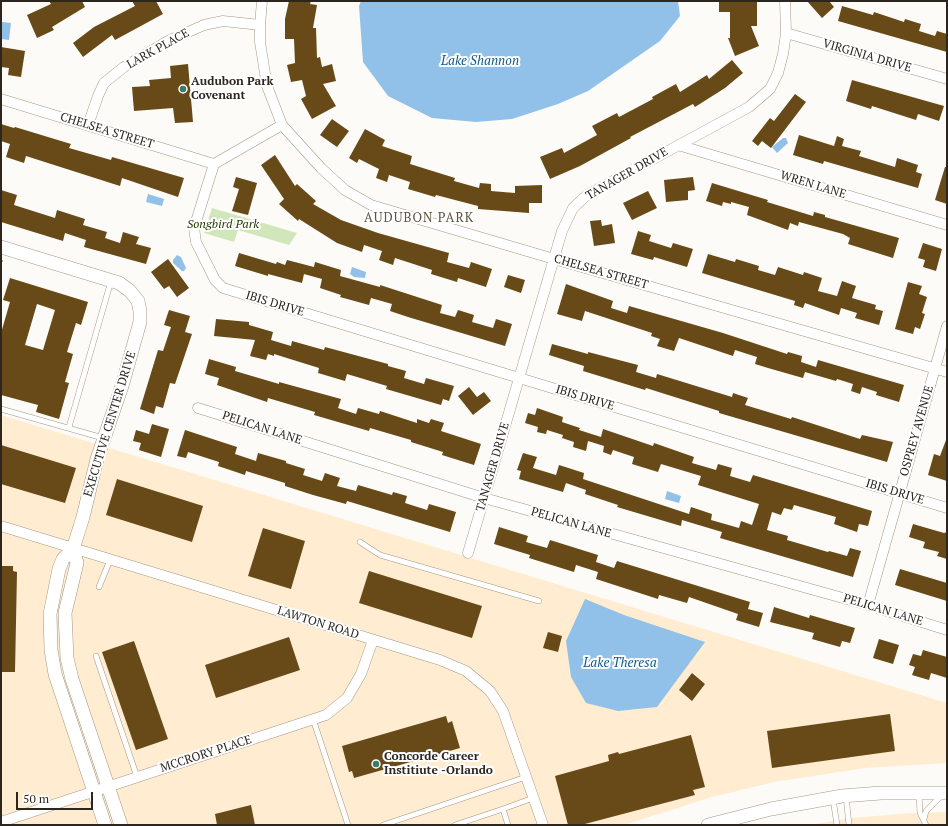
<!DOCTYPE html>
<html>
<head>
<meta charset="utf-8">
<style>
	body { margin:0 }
	#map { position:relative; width:948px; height:826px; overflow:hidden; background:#fdfbf7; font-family:"PT Serif",serif }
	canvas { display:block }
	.frame { position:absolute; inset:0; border:2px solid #2c261f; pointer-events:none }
	.scale { position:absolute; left:16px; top:792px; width:77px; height:18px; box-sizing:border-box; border:2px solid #2c261f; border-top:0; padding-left:5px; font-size:12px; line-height:14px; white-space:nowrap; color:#2c261f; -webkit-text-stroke:3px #fff; paint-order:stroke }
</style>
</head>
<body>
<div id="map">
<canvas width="948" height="826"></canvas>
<div class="frame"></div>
<div class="scale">50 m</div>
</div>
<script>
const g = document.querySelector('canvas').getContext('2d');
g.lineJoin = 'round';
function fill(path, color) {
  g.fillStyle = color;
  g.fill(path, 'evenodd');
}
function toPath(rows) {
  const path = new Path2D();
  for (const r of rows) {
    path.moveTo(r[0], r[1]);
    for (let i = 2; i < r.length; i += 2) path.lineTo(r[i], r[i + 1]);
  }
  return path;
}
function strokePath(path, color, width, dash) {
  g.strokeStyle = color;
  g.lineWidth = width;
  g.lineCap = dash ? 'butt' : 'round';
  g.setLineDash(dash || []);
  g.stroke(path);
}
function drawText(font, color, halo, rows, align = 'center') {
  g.font = font + ' "PT Serif",serif';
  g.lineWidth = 4;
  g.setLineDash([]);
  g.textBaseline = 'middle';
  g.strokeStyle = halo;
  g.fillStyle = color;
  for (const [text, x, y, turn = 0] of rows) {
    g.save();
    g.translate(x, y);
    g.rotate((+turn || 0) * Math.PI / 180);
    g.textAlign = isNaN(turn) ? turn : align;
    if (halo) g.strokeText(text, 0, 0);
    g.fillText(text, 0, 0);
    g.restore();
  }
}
const built = toPath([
	[1,415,947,703,947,763,865,768,774,782,712,797,624,825,1,825],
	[947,812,947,825,810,825,851,818,911,813]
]);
const green = toPath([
	[212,208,297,233,289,245,238,230,234,242,204,233]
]);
const water = toPath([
	[361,1,678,1,680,16,660,41,588,91,558,104,512,119,476,122,432,118,388,96,363,62,359,6],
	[2,22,11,23,9,40,1,39],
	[783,138,786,138,788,143,777,153,772,147],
	[148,194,164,199,162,206,146,202],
	[177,255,181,257,186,268,184,271,182,271,173,263,173,260],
	[352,267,366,272,365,278,354,277,350,274],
	[667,491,681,496,679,503,665,499],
	[585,599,624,615,705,642,657,707,618,711,586,703,571,677,566,641]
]);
const building = toPath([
	[49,1,82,1,85,7,52,27,54,30,37,38,27,15,51,4],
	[132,1,156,1,163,14,115,40,112,35,83,57,73,43,94,27,135,6],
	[289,1,311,1,310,4,317,5,313,28,316,28,317,58,320,57,322,67,332,64,336,81,323,84,336,106,312,119,301,99,306,96,302,80,291,82,287,65,295,63,294,39,285,39,285,19],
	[719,1,757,1,757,26,751,26,759,46,735,56,728,38,730,38,730,12,719,12],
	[807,1,829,1,834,7,822,18],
	[842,6,873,15,874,12,904,22,905,19,921,24,919,31,935,36,937,31,947,34,947,52,838,21],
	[1,47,25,51,21,77,8,75,9,68,1,67],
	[732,60,743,73,725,88,695,107,693,104,630,137,631,138,580,166,550,179,540,157,562,148,564,153,597,135,592,126,617,113,619,117,653,99,652,97,676,84,680,92,707,75,709,79],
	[188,64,193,122,175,123,173,108,134,111,132,87,150,86,149,80,171,78,170,66],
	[852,80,944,106,939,121,918,114,916,120,872,106,871,109,846,101],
	[795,94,806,102,771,148,762,141,758,146,752,141,770,118,774,121],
	[332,119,349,131,337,147,320,135],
	[1,124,14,128,15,127,71,144,69,148,111,160,112,157,184,178,178,197,122,178,120,186,26,156,24,163,6,157,10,144,1,141],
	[365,129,385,140,382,146,412,156,410,164,455,178,454,181,479,188,480,183,491,184,491,191,515,193,515,186,542,185,542,203,529,203,529,213,478,209,478,206,436,195,435,197,408,189,410,182,389,175,387,182,376,178,379,169,359,159,357,163,349,158],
	[799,135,834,146,837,136,844,139,842,146,861,151,859,156,895,167,897,158,918,165,916,172,922,174,918,188,824,161,823,164,793,155],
	[275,155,295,186,297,184,316,201,313,204,341,220,378,233,449,253,447,262,469,268,471,262,492,269,486,287,458,278,457,282,431,274,432,270,395,258,393,265,379,260,382,251,364,245,362,252,337,243,299,219,298,221,279,204,284,199,261,165],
	[945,167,947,167,947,204,935,200],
	[236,177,257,183,248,215,232,211,239,189,233,187],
	[693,177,695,190,688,191,688,200,666,202,664,180],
	[712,183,768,200,767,202,813,216,814,212,825,215,825,217,899,238,893,258,848,244,850,238,843,234,799,222,798,226,790,223,788,230,747,215,749,207,731,202,731,204,723,202,722,206,706,201],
	[1,190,17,195,14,205,55,218,57,210,85,219,83,225,107,232,105,238,120,243,123,232,139,237,136,244,151,248,146,264,84,247,86,240,65,233,63,241,1,222],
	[648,191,657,208,632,220,623,203],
	[601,220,602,226,612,224,615,243,594,246,590,221],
	[638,231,651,235,649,241,671,248,673,243,693,249,687,267,654,257,653,260,631,254],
	[923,243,942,249,936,271,923,267,925,260,918,258],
	[239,253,276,264,277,262,285,265,287,260,314,267,315,262,341,270,340,276,380,287,380,285,442,305,440,313,455,317,458,310,474,315,472,322,493,328,496,319,512,324,505,346,408,317,390,311,392,304,371,298,369,305,340,297,341,295,320,288,322,279,304,274,302,283,268,274,268,276,235,266],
	[708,254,735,262,736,259,759,266,758,270,775,275,778,267,803,275,804,272,822,278,818,291,837,296,842,281,856,286,852,298,876,305,875,309,883,311,879,325,855,318,857,313,841,308,839,315,805,303,803,308,794,305,795,301,702,273],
	[168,259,189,288,177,297,169,286,164,289,151,272],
	[508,275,525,280,521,293,504,287],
	[10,278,88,302,81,325,76,323,67,352,73,354,65,382,69,383,59,419,36,412,38,405,1,395,1,333,10,302,3,300],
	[37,304,55,310,43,350,25,345],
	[908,282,922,286,919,294,927,297,922,313,925,314,920,329,915,327,913,334,895,329],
	[566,284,613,301,611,308,627,313,629,306,723,333,787,354,788,352,802,356,801,362,816,367,818,360,904,385,899,402,876,395,877,392,862,387,860,394,851,391,853,384,837,379,836,381,805,372,803,378,768,368,755,364,757,357,735,350,733,356,679,338,674,351,657,346,660,339,651,336,652,333,585,311,582,321,557,314],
	[169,310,190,316,185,332,192,334,175,384,170,383,163,408,156,406,154,414,140,409,158,350,163,351,171,327,164,325],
	[216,319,249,322,249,325,273,332,271,340,291,346,292,341,324,350,325,347,388,364,388,366,406,371,404,378,424,384,426,378,454,386,449,401,443,399,441,405,386,389,387,386,347,374,345,381,318,373,319,368,274,354,274,356,268,354,266,360,250,356,255,340,214,336],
	[552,344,588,354,588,352,638,365,636,372,656,378,657,374,732,397,733,393,748,398,745,405,791,419,792,417,860,439,862,435,893,442,887,462,719,413,719,411,646,388,645,390,583,371,584,366,549,355],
	[209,359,236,367,235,371,279,384,279,382,341,399,338,408,356,414,358,408,379,414,380,411,417,423,417,419,429,423,431,419,444,423,441,431,481,444,474,465,442,455,443,452,411,442,411,440,370,428,369,431,314,415,315,412,268,398,267,402,217,385,219,378,205,374],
	[469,387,477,397,484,392,491,401,473,415,458,396],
	[537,408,563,417,562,422,580,428,579,430,601,437,603,429,653,446,654,443,694,457,692,463,716,470,718,464,732,468,730,476,750,482,753,475,872,511,868,526,859,524,857,532,834,524,836,517,794,505,792,510,784,508,781,515,772,512,767,530,788,536,787,540,828,552,829,551,847,556,850,548,861,551,853,577,720,538,722,532,682,520,681,526,617,507,618,505,585,494,586,490,566,483,563,492,519,479,521,471,517,470,523,453,537,457,533,468,556,475,559,465,584,473,583,479,689,514,691,507,712,514,711,520,739,528,741,521,752,525,759,504,698,485,701,476,661,464,658,472,632,464,634,457,613,450,611,455,603,452,604,446,588,441,586,451,573,447,574,442,562,438,563,435,547,430,546,434,537,432,538,427,525,423,528,413,535,415],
	[152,424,169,429,161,457,139,450,141,443,133,441,136,430,149,434],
	[185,430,237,447,235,454,256,461,258,453,286,461,286,463,305,469,303,475,322,481,325,473,340,478,337,486,356,491,358,485,392,495,393,492,407,496,405,503,427,510,429,504,456,512,450,532,347,501,346,504,313,495,285,486,285,483,246,471,245,475,218,466,219,462,188,452,186,458,177,456],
	[946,440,947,440,947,481,928,475,934,454,940,456],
	[1,445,76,468,65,503,1,484],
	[117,479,203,506,192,542,106,515],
	[913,524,944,533,947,532,947,559,937,556,939,552,923,548,925,542,909,537],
	[499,527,528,536,526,542,547,548,550,540,598,555,596,562,614,568,617,561,750,602,748,609,763,613,759,627,736,620,738,614,689,597,687,603,659,595,658,599,596,579,598,572,576,565,574,572,529,558,530,555,494,544],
	[263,528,305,541,291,589,248,576],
	[1,566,13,566,13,571,17,572,15,672,1,672],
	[900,569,947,583,947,601,895,585],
	[369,571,482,606,472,638,359,603],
	[774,607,809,618,810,615,855,628,850,643,842,641,840,647,812,639,814,633,770,622],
	[548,632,562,636,558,652,543,648],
	[289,637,300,670,216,698,205,665],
	[879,639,899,645,893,664,873,658],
	[134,641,168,739,136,750,102,652],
	[923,650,947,657,947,678,931,673,929,680,912,675,915,667,909,665,913,654,921,656],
	[692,673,705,684,692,701,679,690],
	[890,714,895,751,772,768,767,731],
	[446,716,448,723,452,721,460,748,354,778,352,771,349,772,342,746],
	[691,735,705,787,693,790,695,795,581,825,568,825,555,776,609,761,608,755,618,752,619,754],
	[251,805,255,825,217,825,215,814]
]);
const path = toPath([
	[1,261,3,261]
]);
const service = toPath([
	[1,409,103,438],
	[69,427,111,281],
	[360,542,380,555,539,601],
	[99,587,110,560],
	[96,656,137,777],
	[313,719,348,825],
	[919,794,920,813,926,825],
	[846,796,849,825],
	[833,799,837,825],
	[503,809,533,798],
	[924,819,926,811,941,796],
	[383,825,526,777],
	[455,825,503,809,508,825]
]);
const minor = toPath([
	[262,1,260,25,260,42,267,86,282,125,321,168,345,190,371,205,554,259,947,372],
	[786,33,947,79],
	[1,99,214,164],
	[88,125,98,96,104,83,124,67,168,41,204,25,223,21,260,25],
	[282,125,214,164,194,228,196,242,215,280,223,288,947,508],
	[678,145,947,225],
	[198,408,484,498,868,605,947,630],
	[1,526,440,660,466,671,490,691,503,711,543,825],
	[468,553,562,231,573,208,587,195,749,107,770,89,778,73,783,54,786,33,785,1],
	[868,605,947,326],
	[1,822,326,715,347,698,361,674,373,640]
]);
const tertiary = toPath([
	[1,247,119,283,130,291,138,301,140,311,140,322,122,386,97,459,83,517,73,549,63,559,59,569,50,614,51,650,55,674,105,825],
	[73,549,77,563,65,613,67,658,72,679,121,825],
	[708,825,771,809,842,796,881,793,947,793]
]);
const markers = [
	[183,89,4,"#3b7b6a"],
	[376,764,4,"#3b7b6a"]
];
const streetNames = [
	["LARK PLACE",158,49,-29],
	["VIRGINIA DRIVE",867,56,16],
	["CHELSEA STREET",107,131,17],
	["TANAGER DRIVE",627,174,-30],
	["WREN LANE",813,185,17],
	["CHELSEA STREET",601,272,16],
	["IBIS DRIVE",275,304,17],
	["IBIS DRIVE",585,398,17],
	["EXECUTIVE CENTER DRIVE",110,424,-73],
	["PELICAN LANE",262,428,18],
	["OSPREY AVENUE",917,431,-74],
	["TANAGER DRIVE",493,467,-74],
	["IBIS DRIVE",895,492,17],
	["PELICAN LANE",571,523,16],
	["PELICAN LANE",883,610,17],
	["LAWTON ROAD",318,623,17],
	["MCCRORY PLACE",206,754,-18]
];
const poiNames = [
	["Audubon Park",191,82],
	["Covenant",191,96],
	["Concorde Career",384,757],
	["Institiute -Orlando",384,771]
];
const parkNames = [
	["Songbird Park",223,225]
];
const waterNames = [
	["Lake Shannon",480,61],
	["Lake Theresa",620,663]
];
const neighbourhoodNames = [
	["AUDUBON PARK",419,218]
];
fill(built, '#ffecd1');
fill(green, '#d1e6ba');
fill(water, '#91c1e9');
fill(building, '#674a17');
strokePath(service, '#a49784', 6);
strokePath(minor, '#a49784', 11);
strokePath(tertiary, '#a49784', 14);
strokePath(path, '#aba7a2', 2, [4, 2]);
strokePath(service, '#fff', 5);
strokePath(minor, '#fff', 10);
strokePath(tertiary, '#fff', 13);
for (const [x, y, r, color] of markers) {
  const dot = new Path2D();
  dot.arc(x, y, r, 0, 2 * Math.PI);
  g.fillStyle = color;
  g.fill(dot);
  strokePath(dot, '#fff', 1.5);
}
drawText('12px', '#2c261f', '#fff', streetNames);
drawText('bold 12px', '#2c261f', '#fff', poiNames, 'left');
drawText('italic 12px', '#243900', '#fff', parkNames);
drawText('italic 13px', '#0d5a8c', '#fff', waterNames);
g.letterSpacing = '1px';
drawText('13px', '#605443', '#fff', neighbourhoodNames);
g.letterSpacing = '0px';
</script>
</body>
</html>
